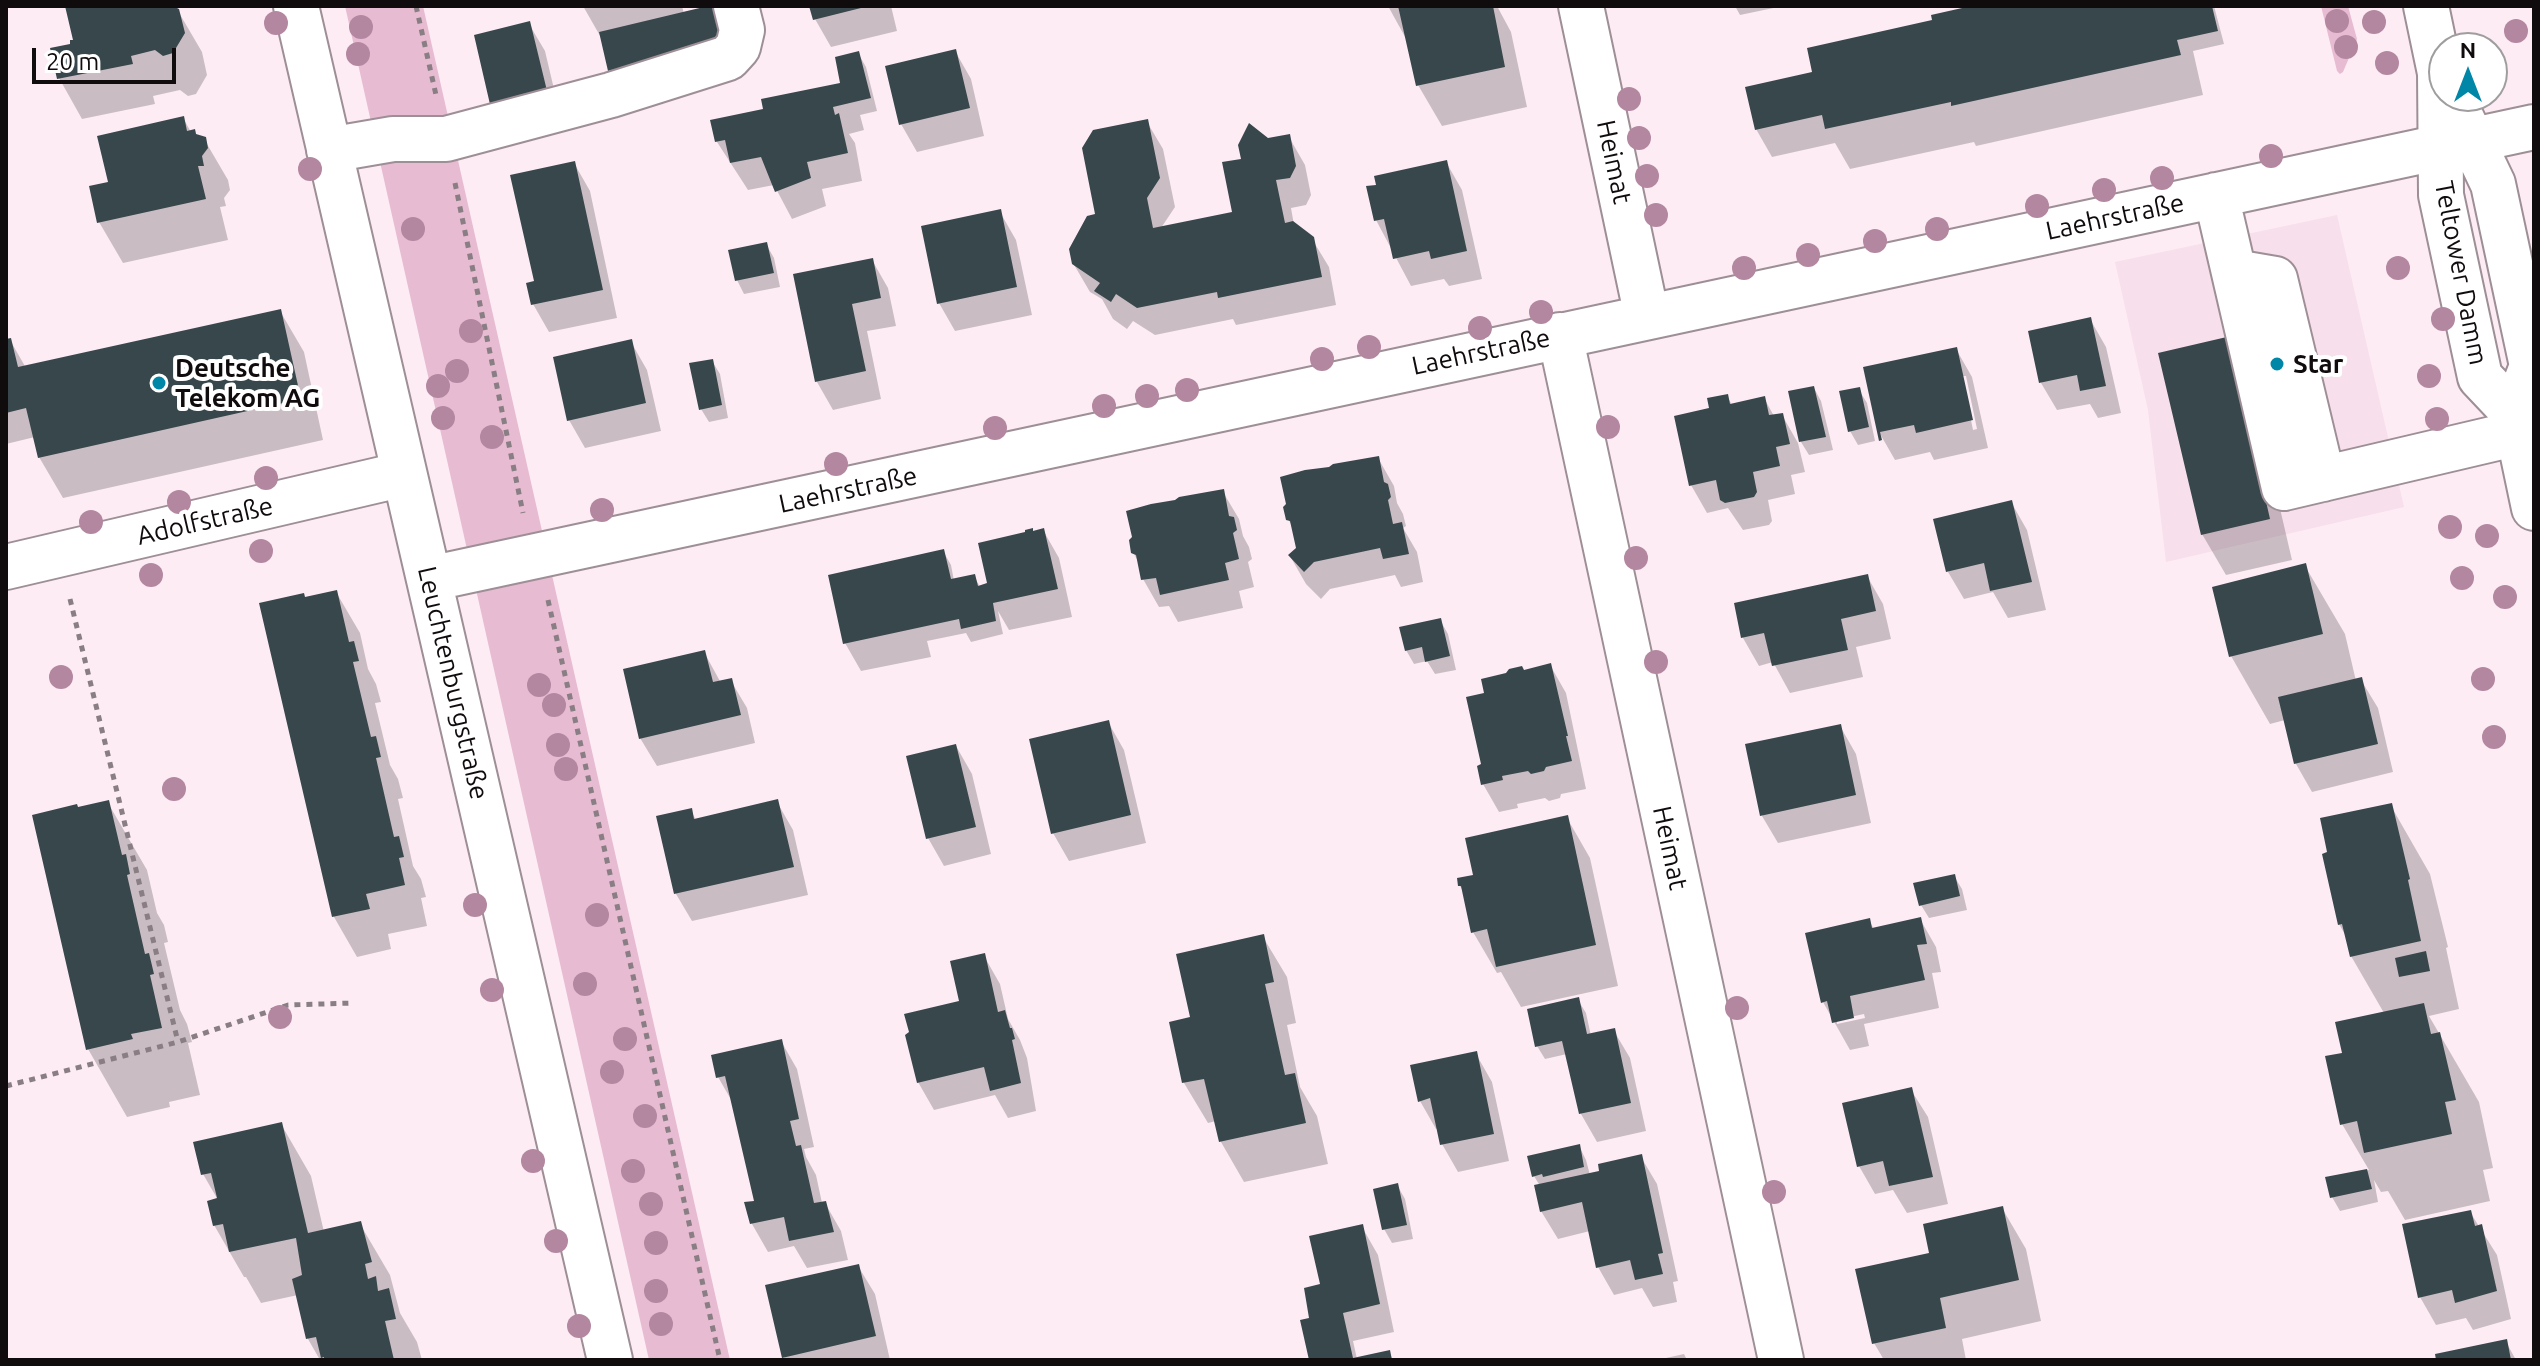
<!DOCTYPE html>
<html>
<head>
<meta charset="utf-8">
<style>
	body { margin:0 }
	#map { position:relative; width:2540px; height:1366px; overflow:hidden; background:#fdecf4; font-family:Ubuntu,sans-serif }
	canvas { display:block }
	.frame { position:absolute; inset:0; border:8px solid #100b0d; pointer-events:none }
	.north { position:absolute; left:2428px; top:32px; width:80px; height:80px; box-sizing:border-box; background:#fff; border:2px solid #9f9d9e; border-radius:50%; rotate:0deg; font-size:22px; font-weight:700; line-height:32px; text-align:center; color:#100b0d }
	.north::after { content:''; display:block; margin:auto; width:28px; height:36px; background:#0087a8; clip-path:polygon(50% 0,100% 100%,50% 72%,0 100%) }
	.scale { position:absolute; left:32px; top:48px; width:144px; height:36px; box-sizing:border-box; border:4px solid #100b0d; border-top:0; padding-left:10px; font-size:24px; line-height:28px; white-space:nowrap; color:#100b0d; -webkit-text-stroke:6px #fff; paint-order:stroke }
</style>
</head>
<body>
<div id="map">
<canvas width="2540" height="1366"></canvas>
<div class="frame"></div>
<div class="north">N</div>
<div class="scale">20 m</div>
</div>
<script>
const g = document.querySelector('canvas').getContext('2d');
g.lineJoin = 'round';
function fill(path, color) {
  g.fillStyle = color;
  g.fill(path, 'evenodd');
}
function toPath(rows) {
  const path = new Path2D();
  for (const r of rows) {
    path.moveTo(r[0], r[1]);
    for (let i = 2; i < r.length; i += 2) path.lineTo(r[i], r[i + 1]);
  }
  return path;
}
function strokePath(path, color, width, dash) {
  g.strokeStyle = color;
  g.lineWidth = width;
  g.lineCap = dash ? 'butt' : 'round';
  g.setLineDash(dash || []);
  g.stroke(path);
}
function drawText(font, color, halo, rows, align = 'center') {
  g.font = font + ' Ubuntu,sans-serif';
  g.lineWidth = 8;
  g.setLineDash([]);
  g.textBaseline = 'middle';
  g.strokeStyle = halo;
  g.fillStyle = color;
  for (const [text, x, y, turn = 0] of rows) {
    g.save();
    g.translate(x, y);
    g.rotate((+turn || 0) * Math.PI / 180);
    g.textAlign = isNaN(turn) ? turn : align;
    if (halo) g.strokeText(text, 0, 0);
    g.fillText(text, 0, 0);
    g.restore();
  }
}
const built = toPath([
	[2337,215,2404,507,2166,562,2148,410,2115,262]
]);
const green = toPath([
	[345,6,423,6,730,1360,649,1360],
	[2321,6,2348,6,2357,39,2343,72,2340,74,2337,71]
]);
const shadow = toPath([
	[67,6,171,6,178,11,202,52,207,75,196,94,188,96,180,90,153,96,155,104,82,119,59,78,76,41],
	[583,6,682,6,684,14,618,84,610,70,603,41],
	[811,6,891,6,897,31,831,47,815,19],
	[1388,6,1497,6,1511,32,1527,107,1442,126,1418,85,1409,44],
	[1735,6,1783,6,1740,15],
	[1981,6,2214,6,2224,44,2193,51,2203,95,1976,146,1974,142,1850,169,1835,143,1772,157,1756,129,1811,75,1935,21],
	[529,24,545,51,563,127,476,36],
	[955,51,971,79,984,136,917,152,901,124],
	[858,53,866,67,877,111,860,115,864,130,849,134,855,143,862,181,822,189,826,206,792,219,774,185,748,190,717,142,712,122,766,111,842,84],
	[183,118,191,132,195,131,197,136,204,139,228,180,230,190,224,198,226,206,220,207,228,240,123,263,99,222,110,184],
	[1147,122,1163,149,1175,207,1161,228,1234,213,1244,161,1268,141,1289,137,1305,165,1311,195,1306,205,1291,208,1294,225,1312,239,1329,267,1336,305,1236,325,1233,319,1155,335,1133,321,1127,329,1113,319,1102,299,1090,292,1073,263],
	[1446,162,1462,190,1482,279,1449,286,1444,279,1411,286,1376,220],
	[574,163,590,191,617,318,549,332,533,304,537,283],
	[1000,212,1016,240,1032,315,955,331,939,303],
	[766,244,774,258,780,287,744,294,737,280],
	[872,260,888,288,896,326,867,331,881,399,833,410,817,382,795,276],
	[280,311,304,352,323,440,63,498,39,457,35,437,6,444,6,341,10,340,26,368],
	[2090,319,2106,347,2121,413,2098,418,2090,404,2057,410,2041,383],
	[631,342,647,370,661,431,585,448,569,420],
	[1956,349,1972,377,1988,448,1934,460,1930,452,1895,460,1879,432],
	[1962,376,1966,376,1977,429,1973,430],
	[712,361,720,374,728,418,709,422,701,409],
	[2250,380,2292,560,2226,575,2202,534],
	[1814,388,1821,401,1833,450,1809,455,1801,442],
	[1859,390,1867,403,1875,441,1858,445,1850,431],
	[1727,396,1732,405,1764,398,1774,416,1782,415,1798,443,1805,472,1791,475,1795,494,1768,500,1772,521,1769,525,1743,530,1728,508,1707,513,1691,485,1711,410],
	[1378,458,1394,486,1397,503,1403,514,1406,526,1403,528,1417,552,1423,582,1401,587,1395,575,1330,589,1321,599,1306,584,1290,556,1298,548,1294,529,1288,519],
	[1223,492,1239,519,1243,536,1249,547,1252,559,1248,562,1254,587,1239,591,1243,608,1178,622,1169,606,1159,607,1143,579,1140,565,1133,552],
	[2011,502,2027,530,2046,610,2008,618,1993,592,1964,599,1948,572],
	[1043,530,1059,558,1072,617,1009,630,998,611,1003,634,971,642,966,633,927,641,931,657,861,671,845,643,943,551,951,565,954,581,974,576,980,587,991,593],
	[2305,566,2345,634,2356,681,2361,680,2378,708,2393,772,2312,792,2296,764,2285,720,2270,724,2231,656],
	[1867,576,1883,604,1891,639,1856,647,1863,677,1790,693,1773,662,1759,666,1743,638,1736,605],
	[336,592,360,633,368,669,376,684,381,702,375,703,390,765,398,779,403,798,398,799,413,866,421,879,426,897,421,898,427,926,388,934,391,949,357,957,334,917,262,605],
	[1440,620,1448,634,1456,670,1435,674,1427,661,1414,664,1406,650],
	[704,652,721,683,731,681,747,708,755,743,657,766,640,738],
	[1550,665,1566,693,1586,789,1561,794,1560,798,1549,801,1545,798,1517,804,1518,808,1499,812,1483,784,1486,695,1524,672],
	[1108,722,1124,750,1146,843,1069,861,1053,833],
	[1840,726,1856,754,1871,823,1778,843,1762,816],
	[956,746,972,774,991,854,944,866,928,838],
	[777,802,793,830,808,895,692,921,676,894,659,818,691,811,696,820],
	[108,803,147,870,157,913,164,925,168,942,164,943,180,1010,187,1024,192,1042,188,1043,200,1095,169,1102,170,1107,127,1117,88,1049,78,809],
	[2391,806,2430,874,2448,947,2446,948,2459,1009,2429,1016,2479,1102,2493,1168,2483,1170,2490,1201,2405,1220,2388,1191,2381,1192,2374,1180,2378,1202,2340,1211,2332,1197,2328,1179,2369,1170,2342,1124,2344,1055,2384,1013,2351,956,2347,938,2339,924],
	[1567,818,1590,858,1618,986,1521,1007,1501,972,1497,973,1473,932,1465,894,1460,886],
	[1954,876,1962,889,1967,910,1929,918,1921,905],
	[1920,919,1936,947,1941,972,1932,973,1939,1008,1864,1024,1869,1046,1850,1050,1823,1002,1869,921,1874,929],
	[1864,1014,1865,1018,1837,1024,1837,1020],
	[1263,937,1287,977,1296,1023,1287,1025,1300,1087,1317,1116,1328,1164,1244,1182,1221,1142,1216,1121,1208,1123,1184,1083,1193,1019],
	[984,956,1000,984,1008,1019,1020,1040,1027,1058,1036,1111,1008,1118,995,1095,934,1110,918,1082],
	[1578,1000,1586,1013,1591,1036,1614,1031,1630,1058,1646,1131,1597,1142,1581,1114,1567,1054,1545,1059,1537,1046],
	[781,1041,797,1069,814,1147,804,1149,806,1157,816,1175,822,1203,825,1203,841,1231,848,1260,807,1268,794,1246,768,1252,752,1224,747,1204,756,1202,733,1103,718,1077],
	[1476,1054,1492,1082,1509,1161,1458,1172,1442,1144,1439,1128,1436,1129,1420,1101],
	[1911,1090,1928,1117,1948,1204,1907,1213,1893,1190,1875,1194,1859,1166],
	[281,1124,311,1176,324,1232,360,1224,390,1275,400,1313,417,1342,422,1360,320,1360,308,1339,298,1295,261,1303,246,1277,244,1277,214,1225,218,1200,203,1174],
	[1579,1146,1586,1160,1590,1175,1641,1157,1657,1184,1678,1281,1673,1282,1677,1302,1653,1307,1642,1288,1614,1295,1598,1267,1590,1231,1558,1239,1541,1211,1540,1186,1534,1176],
	[1397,1185,1405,1199,1413,1239,1392,1243,1384,1229],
	[2002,1208,2026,1249,2041,1321,1962,1339,1966,1360,1884,1360,1874,1343],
	[2470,1212,2497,1255,2511,1319,2473,1330,2466,1318,2436,1325,2420,1297],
	[1362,1227,1378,1255,1394,1332,1353,1341,1357,1359,1389,1353,1393,1360,1311,1360,1312,1320,1322,1286],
	[858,1266,875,1294,890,1360,785,1360,767,1287],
	[2506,1342,2516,1360,2438,1360],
	[1684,1354,1687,1360,1657,1360]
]);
const building = toPath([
	[65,6,173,6,179,9,185,33,173,53,163,56,155,50,131,56,133,64,57,79,50,48,70,44,70,40,73,40],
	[708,6,721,6,730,41,608,71,599,32],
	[809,6,865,6,865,7,813,20],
	[1398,6,1493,6,1505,67,1416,86],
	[1971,6,2212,6,2218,31,2177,40,2181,55,1951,106,1951,102,1825,129,1822,115,1755,130,1745,87,1812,72,1807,48,1932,20,1931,15],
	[530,21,549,99,492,113,474,35],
	[956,49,970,108,899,125,885,66],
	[859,51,871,98,833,107,835,115,839,113,848,153,807,162,811,178,775,192,761,157,730,163,725,140,715,142,710,120,763,109,761,99,840,83,835,57],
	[184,116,187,131,195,129,196,134,206,137,208,148,202,156,204,166,198,166,206,199,97,223,89,186,108,182,97,136],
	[1148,119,1160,178,1147,198,1153,228,1232,212,1222,162,1241,159,1238,145,1249,123,1268,138,1290,134,1296,166,1290,178,1276,180,1285,223,1293,221,1314,237,1322,277,1218,298,1217,292,1137,308,1116,294,1111,302,1094,291,1100,283,1072,264,1069,249,1087,216,1095,214,1082,148,1093,130],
	[1447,160,1467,251,1431,259,1429,251,1393,259,1384,219,1374,221,1366,186,1376,185,1374,176],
	[575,161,603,290,531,305,526,283,534,281,510,175],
	[1001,209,1017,287,937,304,921,226],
	[767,242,774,273,735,281,728,250],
	[873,258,881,298,852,304,866,371,815,382,793,274],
	[281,309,301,399,38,458,26,408,6,413,6,339,11,338,18,367],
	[2091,317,2106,386,2080,391,2077,375,2039,383,2028,331],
	[2244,333,2235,365,2270,519,2201,535,2158,353],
	[632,339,646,403,567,421,553,357],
	[1957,347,1973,420,1916,433,1914,425,1880,432,1882,440,1879,441,1863,367],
	[713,359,722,405,699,410,689,363],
	[1814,386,1826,437,1799,442,1788,391],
	[1860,387,1869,427,1848,432,1839,391],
	[1728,394,1730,404,1765,396,1769,415,1783,413,1790,444,1776,447,1780,466,1753,472,1757,492,1754,497,1725,503,1720,500,1716,480,1689,486,1674,416,1709,408,1707,398],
	[1379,456,1384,482,1388,484,1391,497,1388,500,1393,524,1402,522,1409,554,1383,559,1380,548,1314,562,1304,572,1288,555,1296,548,1290,521,1286,520,1283,507,1286,504,1280,477,1305,470,1329,467,1333,464],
	[1224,489,1229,516,1234,517,1237,530,1233,533,1239,559,1225,563,1229,580,1160,595,1156,578,1141,580,1136,555,1131,553,1129,540,1132,537,1126,511,1151,504,1175,500,1179,497],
	[2012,500,2032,582,1990,591,1984,563,1946,572,1933,519],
	[1033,528,1033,531,1044,528,1058,589,993,603,996,621,961,629,959,619,843,644,828,575,944,549,951,579,975,574,978,586,987,583,978,543,1025,532,1025,530],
	[2306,563,2323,634,2229,657,2212,587],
	[1868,574,1876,611,1841,619,1848,650,1772,666,1764,633,1741,638,1734,603],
	[337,590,349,642,354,641,359,661,353,662,371,737,376,736,381,757,376,758,394,837,399,836,404,857,399,858,405,885,366,894,370,909,332,917,259,603,304,593,305,597],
	[1441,618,1450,656,1425,662,1422,647,1405,651,1399,627],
	[705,650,713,682,732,678,741,715,639,739,623,669],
	[1551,663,1568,736,1566,736,1572,761,1546,767,1544,771,1531,774,1528,771,1502,776,1503,780,1481,785,1477,766,1481,764,1466,697,1484,693,1481,679,1506,673,1509,669,1522,666,1524,670],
	[2362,677,2378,744,2294,764,2278,697],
	[1109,720,1131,815,1051,834,1029,739],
	[1841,724,1856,795,1760,816,1745,744],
	[956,744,976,827,926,839,906,756],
	[778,799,794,867,674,894,656,816,692,808,694,819],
	[109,800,122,855,126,854,130,874,127,875,145,954,149,953,154,974,150,975,162,1028,131,1034,133,1039,86,1050,32,815,77,804,78,807],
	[2392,803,2410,879,2408,880,2421,941,2350,957,2342,924,2338,925,2322,854,2327,852,2320,818],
	[1568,815,1596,945,1496,967,1487,929,1471,933,1461,886,1458,886,1457,878,1473,875,1465,838],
	[1955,874,1960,896,1919,906,1913,883],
	[1921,917,1927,944,1917,945,1925,980,1850,996,1854,1018,1832,1023,1827,1001,1821,1003,1805,933,1870,918,1872,928],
	[1264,934,1274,982,1265,984,1285,1075,1295,1073,1306,1123,1219,1142,1204,1079,1182,1083,1169,1022,1190,1017,1176,954],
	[2426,951,2430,971,2399,977,2395,958],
	[985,953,998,1012,1005,1010,1010,1028,1012,1028,1015,1039,1012,1040,1021,1083,990,1091,984,1067,917,1083,905,1035,909,1032,904,1014,959,1001,950,961],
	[1579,997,1587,1034,1615,1028,1631,1103,1579,1114,1562,1041,1535,1047,1527,1009],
	[2424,1003,2431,1034,2440,1032,2456,1100,2445,1102,2452,1134,2364,1153,2357,1121,2340,1125,2325,1056,2342,1053,2335,1022],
	[782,1039,799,1119,790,1121,796,1146,801,1145,814,1203,826,1201,834,1232,789,1241,784,1217,750,1224,744,1202,754,1201,725,1076,716,1078,711,1055],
	[1477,1051,1494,1134,1440,1145,1430,1098,1418,1102,1410,1065],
	[1912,1087,1933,1177,1889,1186,1883,1161,1857,1167,1842,1103],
	[282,1122,308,1233,361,1221,372,1262,365,1264,368,1279,376,1276,378,1291,389,1288,396,1319,385,1321,394,1360,324,1360,324,1357,321,1358,316,1337,306,1339,292,1279,302,1275,296,1238,229,1252,223,1224,213,1226,207,1201,217,1198,211,1173,201,1175,193,1142],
	[1580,1144,1584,1167,1543,1177,1542,1174,1532,1177,1527,1156],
	[1642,1154,1663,1253,1658,1254,1663,1274,1635,1280,1630,1260,1596,1268,1582,1202,1540,1212,1534,1185,1599,1171,1598,1164],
	[2367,1169,2372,1189,2330,1198,2325,1177],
	[1398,1183,1407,1225,1382,1230,1373,1189],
	[2003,1206,2019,1280,1940,1298,1946,1328,1872,1344,1855,1269,1929,1253,1923,1224],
	[2471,1210,2475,1226,2482,1224,2497,1291,2455,1303,2452,1290,2418,1298,2402,1224],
	[1363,1224,1380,1304,1343,1313,1353,1358,1390,1350,1392,1360,1309,1360,1300,1320,1309,1318,1304,1288,1320,1284,1309,1236],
	[859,1264,876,1336,782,1358,765,1285],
	[2507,1339,2511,1360,2436,1360,2435,1354]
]);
const path = toPath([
	[416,6,436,95],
	[455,183,523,513],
	[70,599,178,1042],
	[548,600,720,1360],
	[6,1086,178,1042,288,1005,354,1003]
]);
const minor = toPath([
	[296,6,610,1360],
	[1581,6,1647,317],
	[329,150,393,139,446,139,611,95,728,58,738,47,742,30,736,6],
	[2216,195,2284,488,2518,433],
	[2234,272,2275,279,2323,479],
	[1560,335,1781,1360],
	[6,567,404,474],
	[429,579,2534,127]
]);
const major = toPath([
	[2426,6,2440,73,2441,195,2480,377,2514,413,2534,508],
	[2451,96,2493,184,2532,366,2514,413]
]);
const trees = [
	[2337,21],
	[2374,22],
	[276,23],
	[361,27],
	[2516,31],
	[2346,47],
	[358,54],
	[2387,63],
	[1629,99],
	[1639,138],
	[2271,156],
	[310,169],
	[1647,176],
	[2162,178],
	[2104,190],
	[2037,206],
	[1656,215],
	[413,229],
	[1937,229],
	[1875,241],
	[1808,255],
	[1744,268],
	[2398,268],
	[1541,312],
	[2443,319],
	[1480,328],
	[471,331],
	[1369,347],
	[1322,359],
	[457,371],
	[2429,376],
	[438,386],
	[1187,390],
	[1147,396],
	[1104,406],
	[443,418],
	[2437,419],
	[1608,427],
	[995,428],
	[492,437],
	[836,464],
	[266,478],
	[179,502],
	[602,510],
	[91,522],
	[2450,527],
	[2487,536],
	[261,551],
	[1636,558],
	[151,575],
	[2462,578],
	[2505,597],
	[1656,662],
	[61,677],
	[2483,679],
	[539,685],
	[554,705],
	[2494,737],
	[558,745],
	[566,769],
	[174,789],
	[475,905],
	[597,915],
	[585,984],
	[492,990],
	[1737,1008],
	[280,1017],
	[625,1039],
	[612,1072],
	[645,1116],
	[533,1161],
	[633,1171],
	[1774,1192],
	[651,1204],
	[556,1241],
	[656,1243],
	[656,1291],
	[661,1324],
	[579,1326]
];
const markers = [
	[2277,364,8,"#0087a8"],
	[159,383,8,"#0087a8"]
];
const streetNames = [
	["Heimat",1614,162,78],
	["Laehrstraße",2115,217,-12],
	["Teltower Damm",2461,273,79],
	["Laehrstraße",1481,352,-12],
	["Laehrstraße",848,490,-12],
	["Adolfstraße",205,521,-13],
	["Leuchtenburgstraße",453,683,77],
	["Heimat",1670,848,78]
];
const poiNames = [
	["Star",2293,364],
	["Deutsche",175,368],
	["Telekom AG",175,398]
];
fill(built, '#f7dfeb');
fill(green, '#e7bcd2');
fill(shadow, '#0003');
fill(building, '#38474c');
strokePath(minor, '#9e8f96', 48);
strokePath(major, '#9e8f96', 48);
strokePath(path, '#897e83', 5, [6, 6]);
strokePath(minor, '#fff', 44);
strokePath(major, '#fff', 44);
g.fillStyle = '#b387a0';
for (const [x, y] of trees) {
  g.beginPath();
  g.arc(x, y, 12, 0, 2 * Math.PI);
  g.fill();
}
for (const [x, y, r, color] of markers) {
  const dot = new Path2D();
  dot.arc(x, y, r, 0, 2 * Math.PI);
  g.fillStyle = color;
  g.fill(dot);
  strokePath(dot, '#fff', 3);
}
drawText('26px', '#100b0d', '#fff', streetNames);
drawText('bold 26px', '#100b0d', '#fff', poiNames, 'left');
</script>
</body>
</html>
